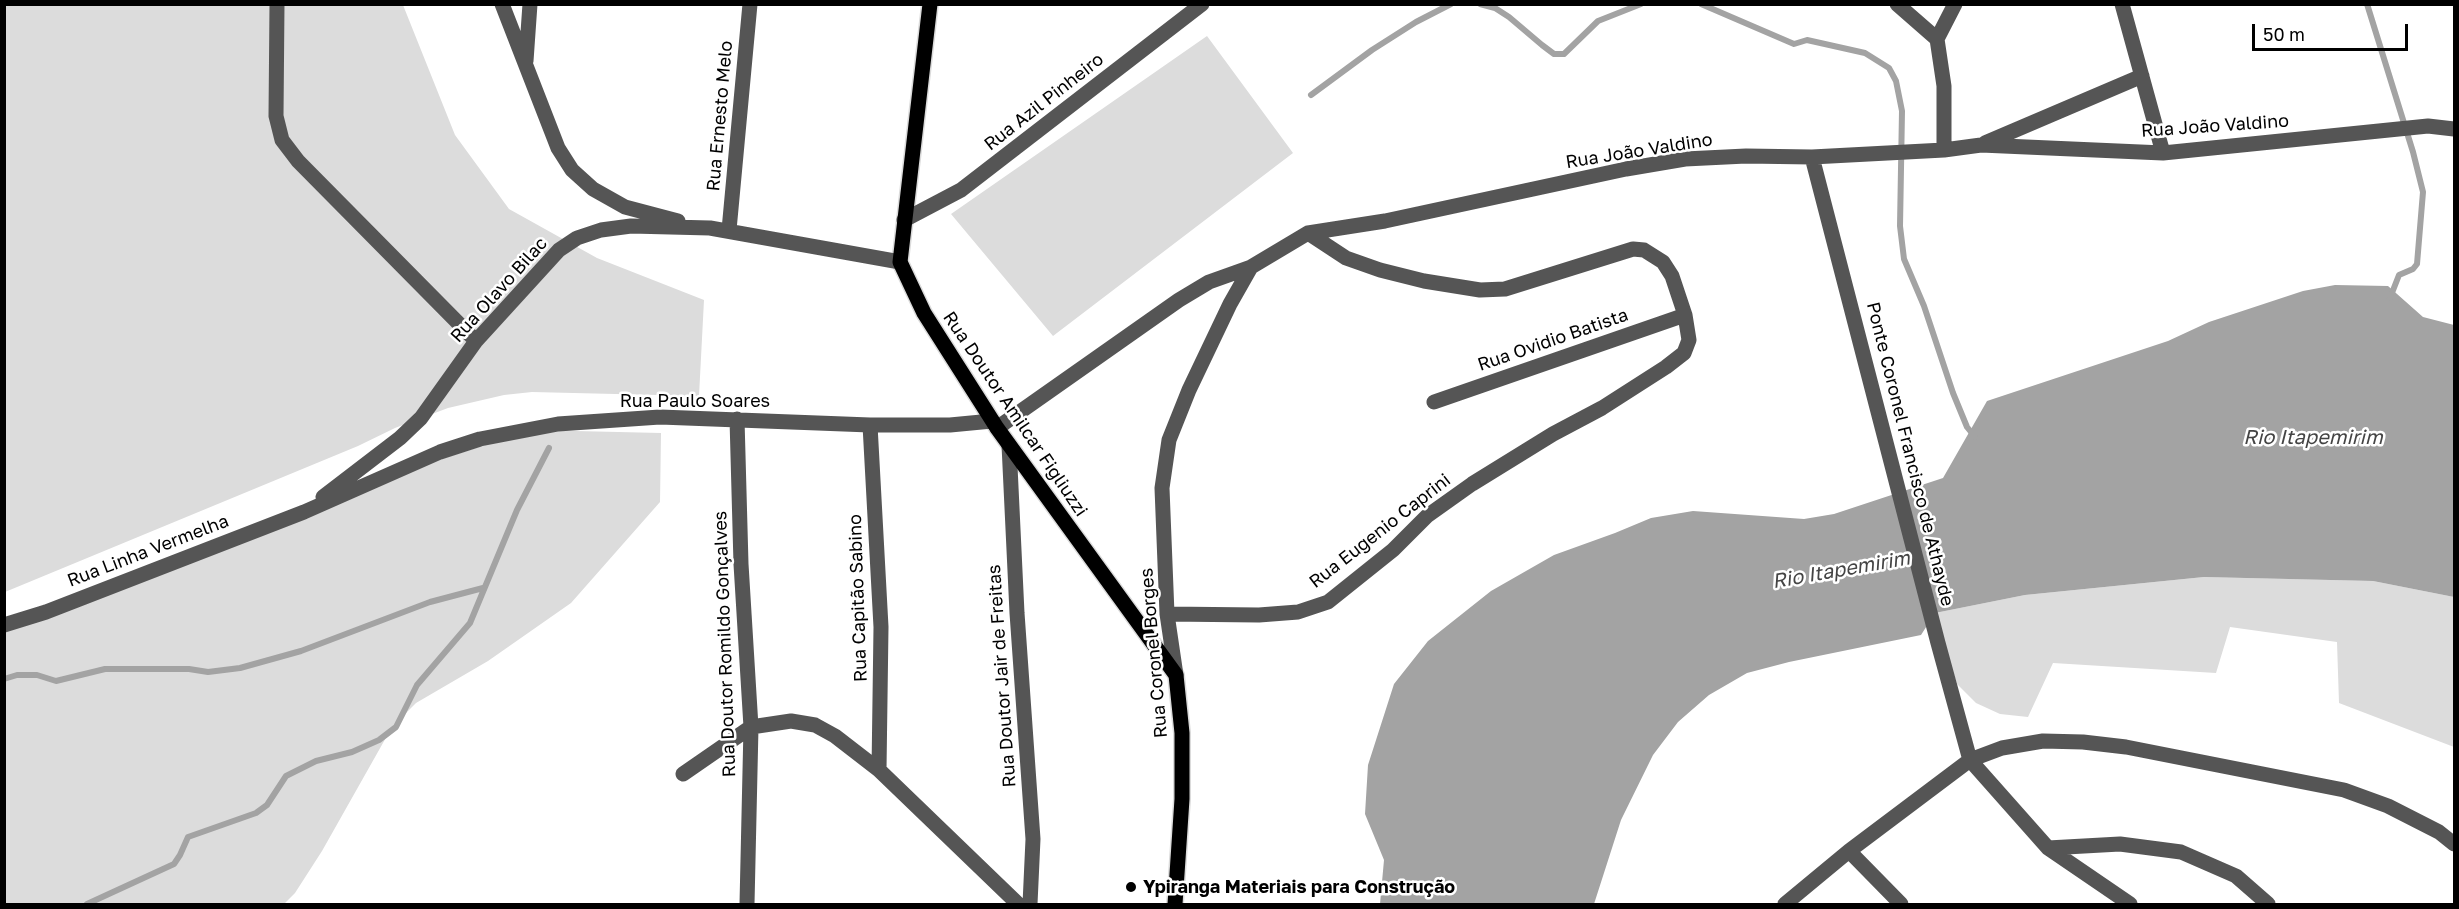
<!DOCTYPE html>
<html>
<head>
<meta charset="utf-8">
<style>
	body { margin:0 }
	#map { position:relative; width:2459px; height:909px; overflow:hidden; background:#fff; font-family:"Golos Text",sans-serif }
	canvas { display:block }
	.frame { position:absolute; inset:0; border:6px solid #000; pointer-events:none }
	.scale { position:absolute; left:2252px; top:24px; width:156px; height:27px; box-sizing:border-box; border:3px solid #000; border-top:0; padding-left:8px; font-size:18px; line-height:21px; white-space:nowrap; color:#000; -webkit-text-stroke:4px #fff; paint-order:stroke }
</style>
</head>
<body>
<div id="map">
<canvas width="2459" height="909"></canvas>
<div class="frame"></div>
<div class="scale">50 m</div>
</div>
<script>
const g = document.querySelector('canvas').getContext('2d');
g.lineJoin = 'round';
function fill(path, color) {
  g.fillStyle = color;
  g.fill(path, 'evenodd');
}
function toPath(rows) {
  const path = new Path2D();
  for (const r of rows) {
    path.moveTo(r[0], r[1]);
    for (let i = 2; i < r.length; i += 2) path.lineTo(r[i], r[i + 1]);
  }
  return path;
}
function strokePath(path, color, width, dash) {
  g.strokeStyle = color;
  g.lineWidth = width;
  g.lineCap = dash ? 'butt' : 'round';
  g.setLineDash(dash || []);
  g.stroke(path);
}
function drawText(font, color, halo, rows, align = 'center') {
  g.font = font + ' "Golos Text",sans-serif';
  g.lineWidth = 5;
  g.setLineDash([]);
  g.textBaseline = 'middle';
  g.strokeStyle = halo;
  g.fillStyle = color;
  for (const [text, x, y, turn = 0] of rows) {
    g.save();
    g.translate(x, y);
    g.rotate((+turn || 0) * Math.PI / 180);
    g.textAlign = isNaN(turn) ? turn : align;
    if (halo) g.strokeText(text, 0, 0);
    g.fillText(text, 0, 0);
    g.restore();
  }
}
const green = toPath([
	[5,5,403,5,455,135,509,209,597,258,704,300,699,396,532,392,504,395,448,408,395,428,358,446,5,592],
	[1207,36,1293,153,1053,336,951,214],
	[533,430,661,433,660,502,571,603,488,661,416,703,392,727,322,851,295,893,284,904,5,904,5,632,375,480],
	[2204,577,2373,581,2454,597,2454,747,2339,703,2337,642,2230,627,2216,673,2053,663,2028,717,2000,714,1976,703,1957,684,1935,613,2025,595]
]);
const water = toPath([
	[2335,285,2388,286,2423,317,2454,325,2454,597,2373,581,2204,577,2025,595,1935,613,1921,635,1789,662,1747,673,1709,695,1678,722,1653,755,1621,820,1594,904,1380,904,1384,860,1365,814,1368,765,1394,684,1428,641,1491,591,1554,555,1615,533,1651,518,1693,511,1804,519,1834,514,1943,478,1987,401,2168,341,2209,322,2303,291]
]);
const stream = toPath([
	[1480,4,1495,8,1509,17,1542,45,1554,54,1564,54,1598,21,1641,4],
	[1701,4,1794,44,1807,40,1865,53,1889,68,1896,81,1902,111,1900,226,1904,259,1924,306,1953,393,1967,427,1975,437],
	[2367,4,2413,152,2423,192,2417,264,2413,269,2399,275,2390,298],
	[1311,95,1372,50,1416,22,1451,4],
	[4,679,17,675,37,675,56,681,105,669,189,669,208,672,240,668,301,651,430,602,483,588],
	[87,904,174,864,180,855,188,837,256,813,267,805,286,776,316,761,352,752,379,740,396,727,417,685,470,623,517,510,549,448]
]);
const minor = toPath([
	[277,4,276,116,282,140,298,161,476,341],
	[502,4,558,148,572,170,593,189,625,207,678,221],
	[1897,4,1937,39],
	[2122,4,2163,153],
	[526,61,530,4],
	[1985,143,2142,76],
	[1944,150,1944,86,1937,39,1955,4],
	[1812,157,1938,643,1970,760,2048,848,2130,904],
	[904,220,961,190,1202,4],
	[729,230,750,4],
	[1434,402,1685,315],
	[737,419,741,564,751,727,747,904],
	[870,425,881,627,879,770],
	[997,428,1179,300,1209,282,1251,267],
	[1009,445,1017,613,1033,839,1030,904],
	[323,497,400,438,421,418,476,341,559,250,577,238,601,230,631,226,710,228,900,262],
	[1167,614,1259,615,1298,612,1328,602,1393,550,1427,516,1472,484,1553,434,1602,408,1666,367,1684,353,1689,340,1685,315,1672,276,1663,262,1644,250,1633,249,1505,289,1480,290,1424,281,1380,270,1346,258,1308,233],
	[4,625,46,612,304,512,440,452,480,439,558,424,660,417,870,425,950,425,992,421],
	[1176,675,1167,614,1162,488,1169,440,1189,390,1230,304,1251,267,1308,233,1385,221,1626,169,1685,159,1746,156,1812,157,1944,150,1981,145,2163,153,2428,126,2454,129],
	[683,774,751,727,791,721,815,725,835,736,879,770,1018,904],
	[2048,848,2120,844,2181,852,2236,876,2268,904],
	[1849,851,1901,904],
	[1785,904,1849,851,1970,760,2002,748,2043,741,2083,742,2126,747,2344,790,2388,806,2439,832,2454,844]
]);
const major = toPath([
	[930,4,900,262,924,313,997,428,1176,675,1182,733,1182,799,1175,904]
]);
const markers = [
	[1131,887,6,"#000"]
];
const streetNames = [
	["Rua Azil Pinheiro",1044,102,-38],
	["Rua Ernesto Melo",720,116,-85],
	["Rua João Valdino",2215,126,-4],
	["Rua João Valdino",1639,151,-9],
	["Rua Olavo Bilac",499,290,-48],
	["Rua Ovidio Batista",1553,340,-19],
	["Rua Paulo Soares",695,401],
	["Rua Doutor Amilcar Figliuzzi",1015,414,56],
	["Ponte Coronel Francisco de Athayde",1910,454,76],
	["Rua Eugenio Caprini",1380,531,-38],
	["Rua Linha Vermelha",148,551,-21],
	["Rua Capitão Sabino",858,598,-92],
	["Rua Doutor Romildo Gonçalves",725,644,-92],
	["Rua Coronel Borges",1154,653,-95],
	["Rua Doutor Jair de Freitas",1002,676,-94]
];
const poiNames = [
	["Ypiranga Materiais para Construção",1143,887]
];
const waterNames = [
	["Rio Itapemirim",2313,438],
	["Rio Itapemirim",1841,570,-10]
];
fill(green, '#dcdcdc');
fill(water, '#a3a3a3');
strokePath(stream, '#a3a3a3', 6);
strokePath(major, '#dbdbdb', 18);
strokePath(minor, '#555', 15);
strokePath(major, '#000', 15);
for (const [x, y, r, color] of markers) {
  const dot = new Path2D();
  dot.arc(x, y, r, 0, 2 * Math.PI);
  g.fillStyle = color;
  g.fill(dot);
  strokePath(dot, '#fff', 2);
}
drawText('18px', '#000', '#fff', streetNames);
drawText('bold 18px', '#000', '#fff', poiNames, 'left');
drawText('italic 20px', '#444', '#fff', waterNames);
</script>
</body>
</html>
